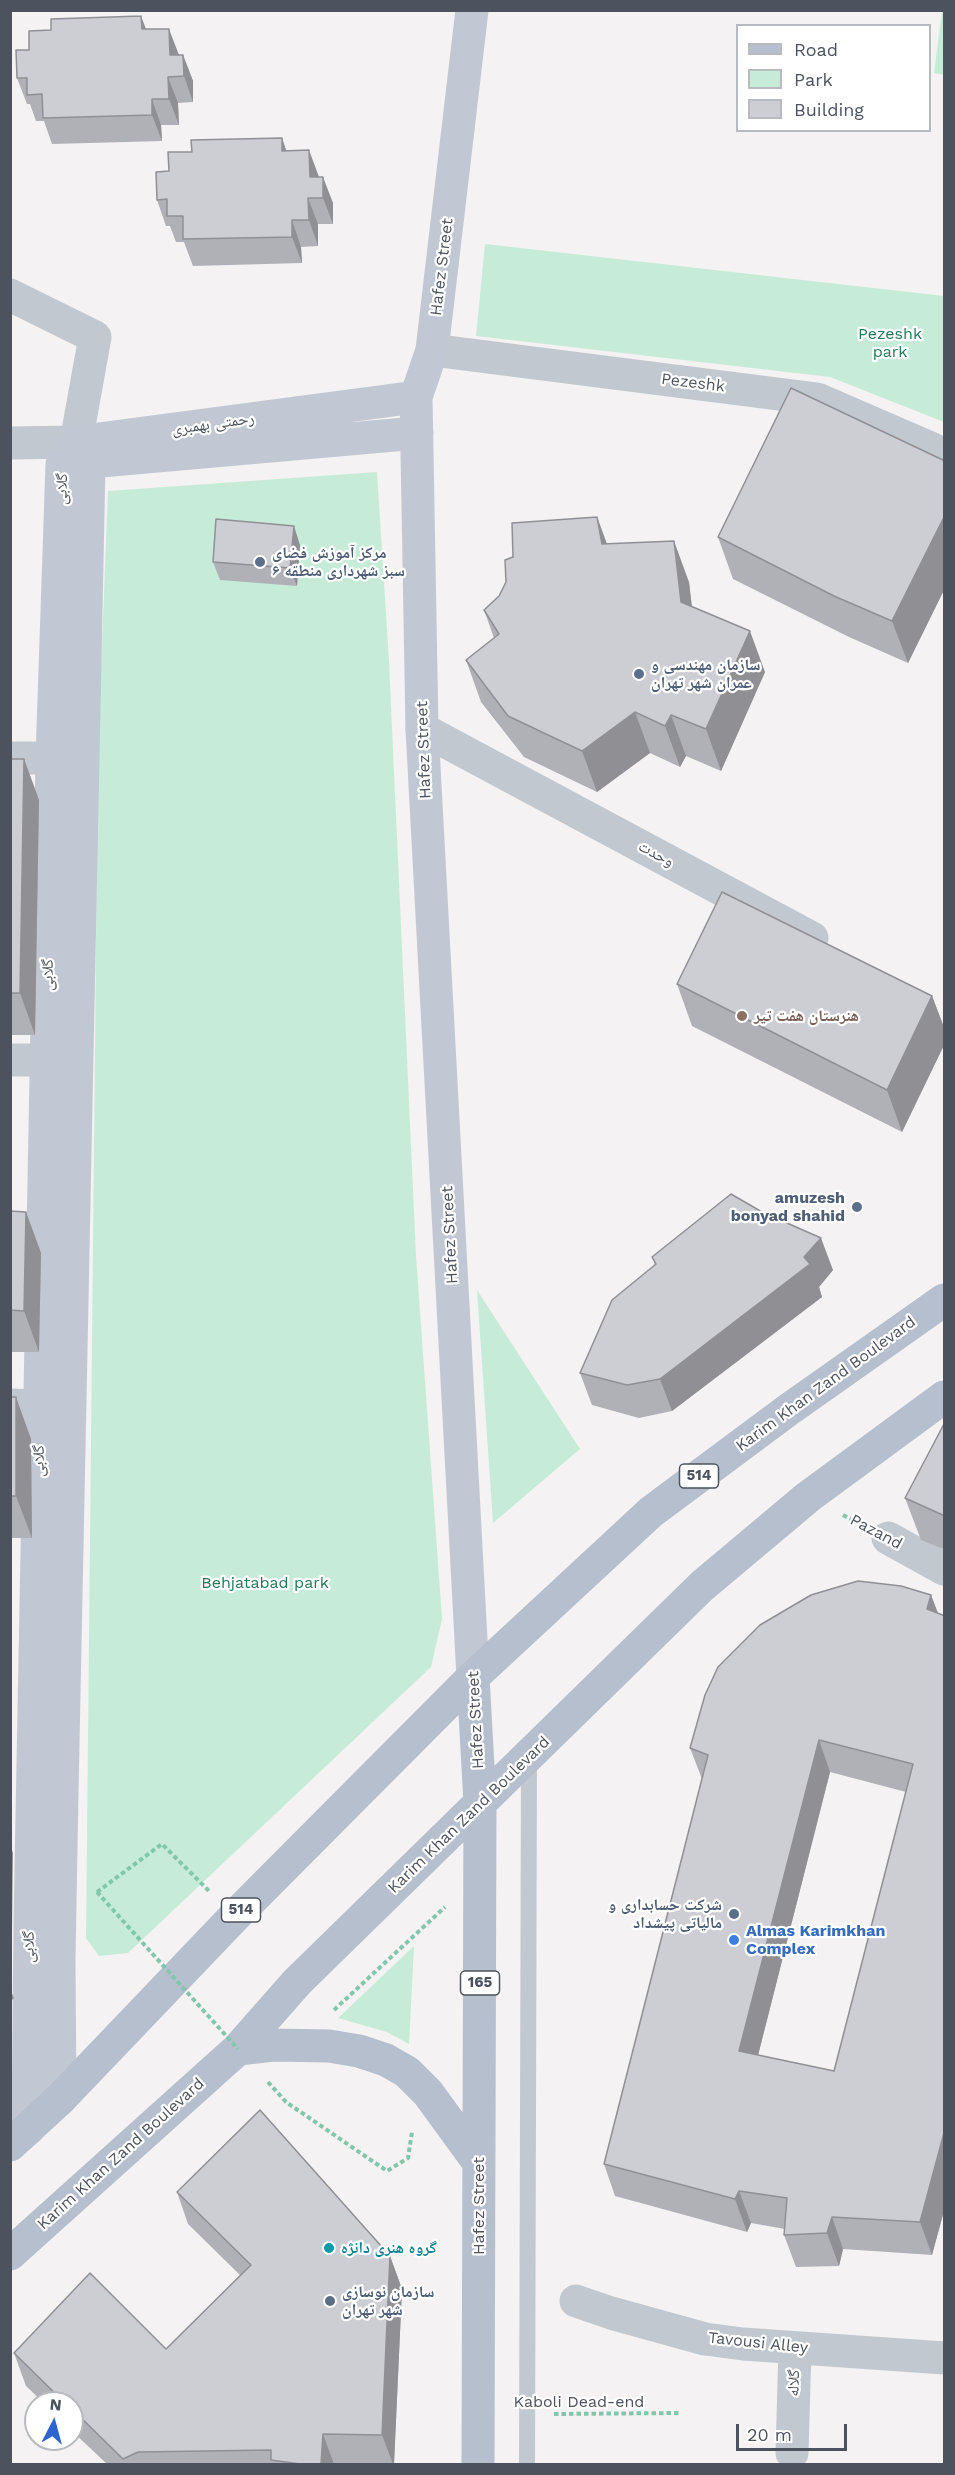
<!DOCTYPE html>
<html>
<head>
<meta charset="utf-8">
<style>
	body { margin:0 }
	#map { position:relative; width:955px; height:2475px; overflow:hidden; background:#f4f2f2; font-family:"Work Sans",sans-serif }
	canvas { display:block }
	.frame { position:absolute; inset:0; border:12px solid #4c535e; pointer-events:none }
	.legend { position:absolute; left:736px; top:24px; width:195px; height:108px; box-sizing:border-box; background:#fff; border:2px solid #b7babf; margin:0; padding:8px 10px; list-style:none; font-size:18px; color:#4c535e }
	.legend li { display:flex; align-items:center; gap:12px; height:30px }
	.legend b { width:30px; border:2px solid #b7babf }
	.north { position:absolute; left:24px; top:2391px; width:60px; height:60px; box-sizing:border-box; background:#fff; border:2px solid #b7babf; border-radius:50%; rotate:6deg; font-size:16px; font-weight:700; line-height:24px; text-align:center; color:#4c535e }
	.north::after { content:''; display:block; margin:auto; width:21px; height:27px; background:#2e64d2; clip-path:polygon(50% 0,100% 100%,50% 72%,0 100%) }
	.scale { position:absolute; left:736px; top:2424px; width:111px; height:27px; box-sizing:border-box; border:3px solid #4c535e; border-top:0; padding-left:8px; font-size:18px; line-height:21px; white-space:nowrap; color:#4c535e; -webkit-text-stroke:4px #fff; paint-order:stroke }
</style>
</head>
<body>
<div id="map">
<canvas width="955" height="2475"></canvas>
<div class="frame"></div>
<ul class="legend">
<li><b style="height:8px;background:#b5bfcd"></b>Road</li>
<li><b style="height:16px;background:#c6ecd9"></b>Park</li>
<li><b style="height:16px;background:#cdced4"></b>Building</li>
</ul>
<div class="north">N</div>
<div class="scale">20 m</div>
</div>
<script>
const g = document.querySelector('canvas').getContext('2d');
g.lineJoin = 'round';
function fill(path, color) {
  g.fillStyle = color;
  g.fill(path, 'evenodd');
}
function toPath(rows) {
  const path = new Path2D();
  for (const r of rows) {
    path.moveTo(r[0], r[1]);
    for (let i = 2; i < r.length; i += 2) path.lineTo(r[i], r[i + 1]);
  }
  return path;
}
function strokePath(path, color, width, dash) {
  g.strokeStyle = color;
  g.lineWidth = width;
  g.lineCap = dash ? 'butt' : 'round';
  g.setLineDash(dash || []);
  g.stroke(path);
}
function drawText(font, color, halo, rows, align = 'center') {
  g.font = font + ' "Work Sans","Noto Naskh Arabic",sans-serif';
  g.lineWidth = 4.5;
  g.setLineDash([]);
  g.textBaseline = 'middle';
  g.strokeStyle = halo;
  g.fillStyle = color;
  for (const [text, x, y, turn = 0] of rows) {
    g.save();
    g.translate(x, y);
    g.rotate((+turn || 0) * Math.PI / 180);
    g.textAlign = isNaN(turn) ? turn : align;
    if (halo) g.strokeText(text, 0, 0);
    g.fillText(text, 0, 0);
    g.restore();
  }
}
const green = toPath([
	[942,11,944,11,944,75,934,73],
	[485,244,944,296,944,422,830,377,476,336],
	[377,472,389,662,416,1256,442,1619,431,1667,128,1953,99,1956,86,1938,98,747,108,491],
	[477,1290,580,1449,493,1523],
	[414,1946,409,2044,387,2032,338,2018]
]);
const path = toPath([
	[843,1515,858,1523],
	[97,1892,162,1844,210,1892],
	[334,2010,445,1907],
	[268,2082,286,2102,387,2171,408,2158,412,2132],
	[554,2414,680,2413]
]);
const lane = toPath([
	[527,2464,529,1757]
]);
const street = toPath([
	[10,295,95,337,76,442,10,443],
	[432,350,817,399,944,454],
	[422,729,812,938],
	[10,758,52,758],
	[10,1060,46,1060],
	[10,1405,40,1406],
	[888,1538,944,1569],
	[576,2301,611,2313,705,2339,743,2344,944,2358],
	[792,2453,795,2348]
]);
const secondary = toPath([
	[472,10,432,350,416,397,422,729,473,1677],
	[76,442,416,397],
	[67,464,417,433],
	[60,2099,59,1959,62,1792,89,464,76,442],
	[28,2129,30,1921,52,758,62,464,76,442]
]);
const primary = toPath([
	[473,1677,480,1803,478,2464],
	[238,2049,274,2045,329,2046,359,2051,386,2060,407,2072,428,2093,479,2163],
	[10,2145,60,2099,234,1917,473,1677,651,1512,788,1410,944,1300],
	[10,2254,238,2049,297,1982,702,1586,808,1497,944,1397]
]);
const pathBridge = toPath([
	[97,1892,238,2049]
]);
const wall = toPath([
	[146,29,179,55,183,55,193,81,193,102,178,103,179,125,161,125,162,141,52,144,44,121,36,121,30,104,27,104,17,78,29,50],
	[282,138,286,151,319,177,333,203,333,224,318,224,318,246,301,247,302,263,193,266,184,242,176,242,170,226,166,226,157,200,169,171,192,152],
	[945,461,945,588,908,663,849,637,733,579,718,537],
	[597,517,607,544,689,582,692,607,765,672,721,771,686,756,680,767,650,753,597,792,524,757,481,702,466,660,494,638,484,610,499,596,506,582,513,557],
	[300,545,297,586,220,580,213,562],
	[10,759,24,759,39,800,35,1035,10,1035],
	[677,984,932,996,945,1030,945,1043,902,1132,692,1026],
	[10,1211,26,1212,41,1253,39,1352,10,1352],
	[652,1257,833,1270,819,1287,822,1297,672,1411,639,1418,592,1405,580,1373,655,1265],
	[10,1397,31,1439,32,1538,10,1538],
	[945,1422,945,1550,921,1540,905,1498],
	[931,1595,938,1613,945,1616,945,2207,932,2255,843,2249,839,2266,796,2267,784,2235,785,2229,751,2223,747,2232,615,2196,604,2164,702,1779,690,1748],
	[830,1772,906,1792,834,2071,758,2055],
	[177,2192,390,2256,402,2289,394,2464,107,2464,72,2431,72,2403,44,2403,26,2386,14,2353,166,2349,240,2275,188,2224]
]);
const shadedWall = toPath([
	[141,16,151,42,142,29],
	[169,29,179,55,170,55],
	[183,55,193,81,193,102,184,76],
	[168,77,178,103,179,125,169,99],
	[152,99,161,125,162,141,152,115],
	[282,138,291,164,282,151],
	[309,150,319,177,310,177],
	[323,177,333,203,333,224,323,198],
	[308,198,318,224,318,246,309,220],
	[292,220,301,247,302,263,292,237],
	[945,515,945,588,908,663,892,621],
	[597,517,612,558,602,544],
	[294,526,300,545,297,586,290,568],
	[674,541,689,582,696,644,681,602],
	[750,631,765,672,721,771,706,729],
	[635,712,650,753,597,792,582,751],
	[671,715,686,756,680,767,665,726],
	[24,759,39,800,35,1035,20,993],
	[932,996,945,1030,945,1043,902,1132,887,1090],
	[26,1212,41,1253,39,1352,24,1311],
	[821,1238,833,1270,819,1287,822,1297,672,1411,660,1379,804,1257],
	[16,1397,31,1439,32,1538,16,1496],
	[931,1595,943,1627,927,1609],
	[819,1740,830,1772,751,2083,739,2051],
	[10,1844,13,1853,12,1933,10,1930],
	[10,1989,14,1998,10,2002],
	[945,2129,945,2207,932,2255,920,2222],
	[739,2191,751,2223,747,2232,735,2199],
	[832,2217,843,2249,839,2266,827,2233],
	[390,2256,402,2289,394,2464,393,2464,382,2435],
	[323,2434,334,2464,321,2464]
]);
const building = toPath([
	[141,16,142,29,169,29,170,55,183,55,184,76,168,77,169,99,152,99,152,115,43,118,42,94,27,95,27,78,17,78,16,50,29,50,29,31,51,30,51,19,141,16],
	[282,138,282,151,309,150,310,177,323,177,323,198,308,198,309,220,292,220,292,237,183,239,183,216,167,216,167,199,157,200,156,172,169,171,168,152,192,152,191,140,282,138],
	[791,388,945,461,945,515,892,621,834,596,718,537,791,388],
	[597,517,602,544,674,541,681,602,750,631,706,729,671,715,665,726,635,712,582,751,508,716,466,660,499,634,484,610,499,596,506,582,505,560,513,557,512,523,597,517],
	[216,519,294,526,290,568,213,562,216,519],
	[10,759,24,759,20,993,10,993,10,759],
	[722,892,932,996,887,1090,677,984,722,892],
	[731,1194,762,1212,821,1238,804,1257,810,1264,660,1379,627,1385,580,1373,612,1300,656,1264,652,1257,731,1194],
	[10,1211,26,1212,24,1311,10,1310,10,1211],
	[10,1397,16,1397,16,1496,10,1496,10,1397],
	[945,1422,945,1516,905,1498,945,1422],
	[858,1581,901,1586,931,1595,927,1609,945,1616,945,2129,920,2222,832,2217,827,2233,784,2235,787,2198,739,2191,735,2199,604,2164,708,1755,690,1748,705,1695,718,1667,760,1625,811,1595,858,1581],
	[819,1740,913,1764,834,2071,739,2051,819,1740],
	[260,2110,390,2256,382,2435,323,2434,321,2464,300,2464,271,2460,271,2450,138,2452,123,2459,72,2409,72,2403,65,2403,14,2353,90,2273,166,2349,251,2265,177,2192,260,2110]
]);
const markers = [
	[260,562,6,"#5c6f8a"],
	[639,674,6,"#5c6f8a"],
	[742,1016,6,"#8d6e63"],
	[857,1207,6,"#5c6f8a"],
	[734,1914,6,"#5c6f8a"],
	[734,1940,6,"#3f7fe0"],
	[329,2248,6,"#0f9aa8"],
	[330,2301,6,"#5c6f8a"]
];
const shields = [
	[699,1476,39],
	[241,1910,39],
	[480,1983,39]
];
const shieldNames = [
	["514",699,1476],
	["514",241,1910],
	["165",480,1983]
];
const streetNames = [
	["Hafez Street",442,267,-83],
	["Pezeshk",693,383,7],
	["رحمتی بهمبری",213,424,-8],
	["گلابی",62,489,-88],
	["Hafez Street",424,750,-92],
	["وحدت",656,854,28],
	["گلابی",48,975,-89],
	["Hafez Street",450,1235,-93],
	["Karim Khan Zand Boulevard",826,1384,-36],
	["گلابی",39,1461,-89],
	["Pazand",876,1532,28],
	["Hafez Street",476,1720,-93],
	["Karim Khan Zand Boulevard",469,1815,-44],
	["گلابی",29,1947,-89],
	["Karim Khan Zand Boulevard",121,2154,-42],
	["Hafez Street",479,2206,-90],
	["Tavousi Alley",758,2343,6],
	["گلاله",794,2383,-88],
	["Kaboli Dead-end",579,2402]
];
const parkNames = [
	["Pezeshk",890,334],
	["park",890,352],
	["Behjatabad park",265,1583]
];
const serviceNames = [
	["مرکز آموزش فضای",272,553],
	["سبز شهرداری منطقه ۶",272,571],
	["سازمان مهندسی و",651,665],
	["عمران شهر تهران",651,683],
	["amuzesh",845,1198,"right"],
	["bonyad shahid",845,1216,"right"],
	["شرکت حسابداری و",722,1905,"right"],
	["مالیاتی پیشداد",722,1923,"right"],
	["سازمان نوسازی",342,2292],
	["شهر تهران",342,2310]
];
const educationNames = [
	["هنرستان هفت تیر",754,1016]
];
const shopNames = [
	["Almas Karimkhan",746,1931],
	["Complex",746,1949]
];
const cultureNames = [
	["گروه هنری دانژه",341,2248]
];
fill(green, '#c6ecd9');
strokePath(path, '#82c7ac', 4, [4.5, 3]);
strokePath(lane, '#c2c8cf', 16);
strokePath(street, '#c2c8cf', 33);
strokePath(secondary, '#c2c8d3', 33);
strokePath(primary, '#b5bfcd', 33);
strokePath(pathBridge, '#82c7ac', 4, [4.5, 3]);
fill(wall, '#b0b1b6');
fill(shadedWall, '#909094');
fill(building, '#cdced4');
strokePath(building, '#909094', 1.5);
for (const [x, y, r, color] of markers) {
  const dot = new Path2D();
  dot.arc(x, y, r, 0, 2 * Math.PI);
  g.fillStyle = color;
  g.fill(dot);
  strokePath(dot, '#fff', 2);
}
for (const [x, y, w] of shields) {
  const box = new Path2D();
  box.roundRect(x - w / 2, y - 12, w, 24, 4.5);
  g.fillStyle = '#fff';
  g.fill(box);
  strokePath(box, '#4c535e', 1.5);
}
drawText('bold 15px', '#4c535e', null, shieldNames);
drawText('16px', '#4c535e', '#fff', streetNames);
drawText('16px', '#227957', '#fff', parkNames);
drawText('bold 16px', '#4e5e75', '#fff', serviceNames, 'left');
drawText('bold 16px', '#785e54', '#fff', educationNames, 'left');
drawText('bold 16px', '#366cbe', '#fff', shopNames, 'left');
drawText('bold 16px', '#0d838f', '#fff', cultureNames, 'left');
</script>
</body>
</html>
